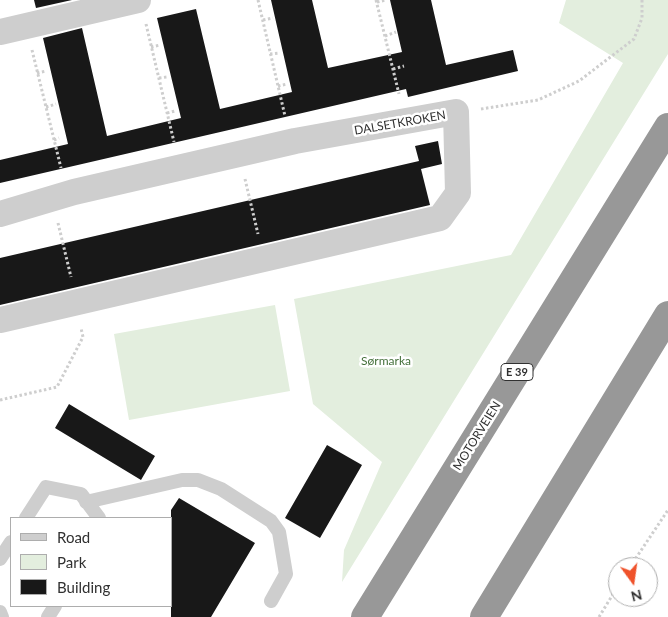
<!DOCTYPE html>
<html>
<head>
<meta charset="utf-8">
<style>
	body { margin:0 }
	#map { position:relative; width:668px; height:617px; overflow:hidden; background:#fff; font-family:Lato,sans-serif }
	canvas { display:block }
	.legend { position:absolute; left:10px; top:517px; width:162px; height:90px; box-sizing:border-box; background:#fff; border:1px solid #adadad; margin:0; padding:6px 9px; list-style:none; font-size:15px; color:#313131 }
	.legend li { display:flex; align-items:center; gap:10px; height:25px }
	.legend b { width:25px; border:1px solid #adadad }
	.north { position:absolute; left:608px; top:557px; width:50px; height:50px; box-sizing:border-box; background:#fff; border:1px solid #adadad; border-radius:50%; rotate:166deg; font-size:14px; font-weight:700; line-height:20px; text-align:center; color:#313131 }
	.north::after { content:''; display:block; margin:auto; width:18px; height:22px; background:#ef522b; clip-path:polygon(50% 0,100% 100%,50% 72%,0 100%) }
</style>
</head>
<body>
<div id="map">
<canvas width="668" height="617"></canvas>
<ul class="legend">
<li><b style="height:6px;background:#cecece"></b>Road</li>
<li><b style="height:14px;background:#e3eede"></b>Park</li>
<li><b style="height:14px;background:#181818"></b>Building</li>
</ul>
<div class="north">N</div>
</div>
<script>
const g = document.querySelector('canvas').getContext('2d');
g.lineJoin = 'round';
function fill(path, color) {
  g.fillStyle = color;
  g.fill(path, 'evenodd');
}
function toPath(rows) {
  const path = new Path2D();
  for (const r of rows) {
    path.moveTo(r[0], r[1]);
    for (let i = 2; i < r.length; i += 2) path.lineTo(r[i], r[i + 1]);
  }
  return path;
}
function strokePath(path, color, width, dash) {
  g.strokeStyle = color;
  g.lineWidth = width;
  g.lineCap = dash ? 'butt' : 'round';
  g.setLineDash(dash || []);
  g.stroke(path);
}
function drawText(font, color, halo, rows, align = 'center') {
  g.font = font + ' Lato,sans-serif';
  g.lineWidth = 5;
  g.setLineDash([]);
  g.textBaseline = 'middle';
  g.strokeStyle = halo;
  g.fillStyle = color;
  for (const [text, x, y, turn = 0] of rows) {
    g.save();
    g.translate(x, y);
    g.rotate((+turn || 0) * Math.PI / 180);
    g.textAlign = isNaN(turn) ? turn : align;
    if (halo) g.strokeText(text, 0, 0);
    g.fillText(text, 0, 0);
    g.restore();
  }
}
const green = toPath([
	[566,0,668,0,668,54,342,582,344,550,382,462,313,404,294,299,511,255,623,63,559,23],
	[275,305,290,391,129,420,114,334]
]);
const building = toPath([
	[34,0,72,0,36,8],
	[271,0,312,0,328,68,402,52,390,0,431,0,446,65,513,50,518,71,408,97,406,89,0,183,0,160,68,144,43,38,82,28,107,136,181,118,157,18,196,9,220,109,292,92],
	[438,141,442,164,421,169,430,205,0,305,0,258,419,161,415,146],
	[69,404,155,456,141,480,55,428],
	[327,445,362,465,320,538,285,518],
	[179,498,255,543,211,617,171,617,171,510]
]);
const path = toPath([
	[258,0,285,116],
	[376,0,399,94],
	[377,2,386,0],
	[263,20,273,18],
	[146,24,174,142],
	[385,36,396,32],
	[151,47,160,45],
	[32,50,61,168],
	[270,54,280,53],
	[393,69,404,66],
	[37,73,46,71],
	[159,78,167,77],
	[278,86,287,84],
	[46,107,56,104],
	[481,109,538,100,579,81,634,39,642,18,642,0],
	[167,113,175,111],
	[54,140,59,138],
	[245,179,258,234],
	[58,223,71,277],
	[0,400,57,387,83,337,81,328],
	[630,567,668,510],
	[599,617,618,586]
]);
const lane = toPath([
	[86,502,182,480,198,480,221,489,271,521,279,532,286,574,271,601],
	[26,518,46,487,81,494,99,518],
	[0,559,11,542],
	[0,612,2,617],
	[48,617,55,606]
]);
const street = toPath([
	[0,32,138,0],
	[0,214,74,192,295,141,456,112,458,193,440,218,0,320]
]);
const highway = toPath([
	[365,617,668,127],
	[484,617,668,315]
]);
const shields = [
	[517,372,32]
];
const shieldNames = [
	["E 39",517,372]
];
const streetNames = [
	["DALSETKROKEN",400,123,-10],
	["MOTORVEIEN",477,436,-58]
];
const parkNames = [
	["Sørmarka",386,361]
];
fill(green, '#e3eede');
fill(building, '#181818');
strokePath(path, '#cecece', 3, [2.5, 2.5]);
strokePath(lane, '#cecece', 14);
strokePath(street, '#cecece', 26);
strokePath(highway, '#989898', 28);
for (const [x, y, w] of shields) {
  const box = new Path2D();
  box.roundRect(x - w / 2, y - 8.5, w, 17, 4);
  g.fillStyle = '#fff';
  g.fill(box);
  strokePath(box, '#313131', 1);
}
drawText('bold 11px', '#313131', null, shieldNames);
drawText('12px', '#313131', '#fff', streetNames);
drawText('12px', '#45703b', '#fff', parkNames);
</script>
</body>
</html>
